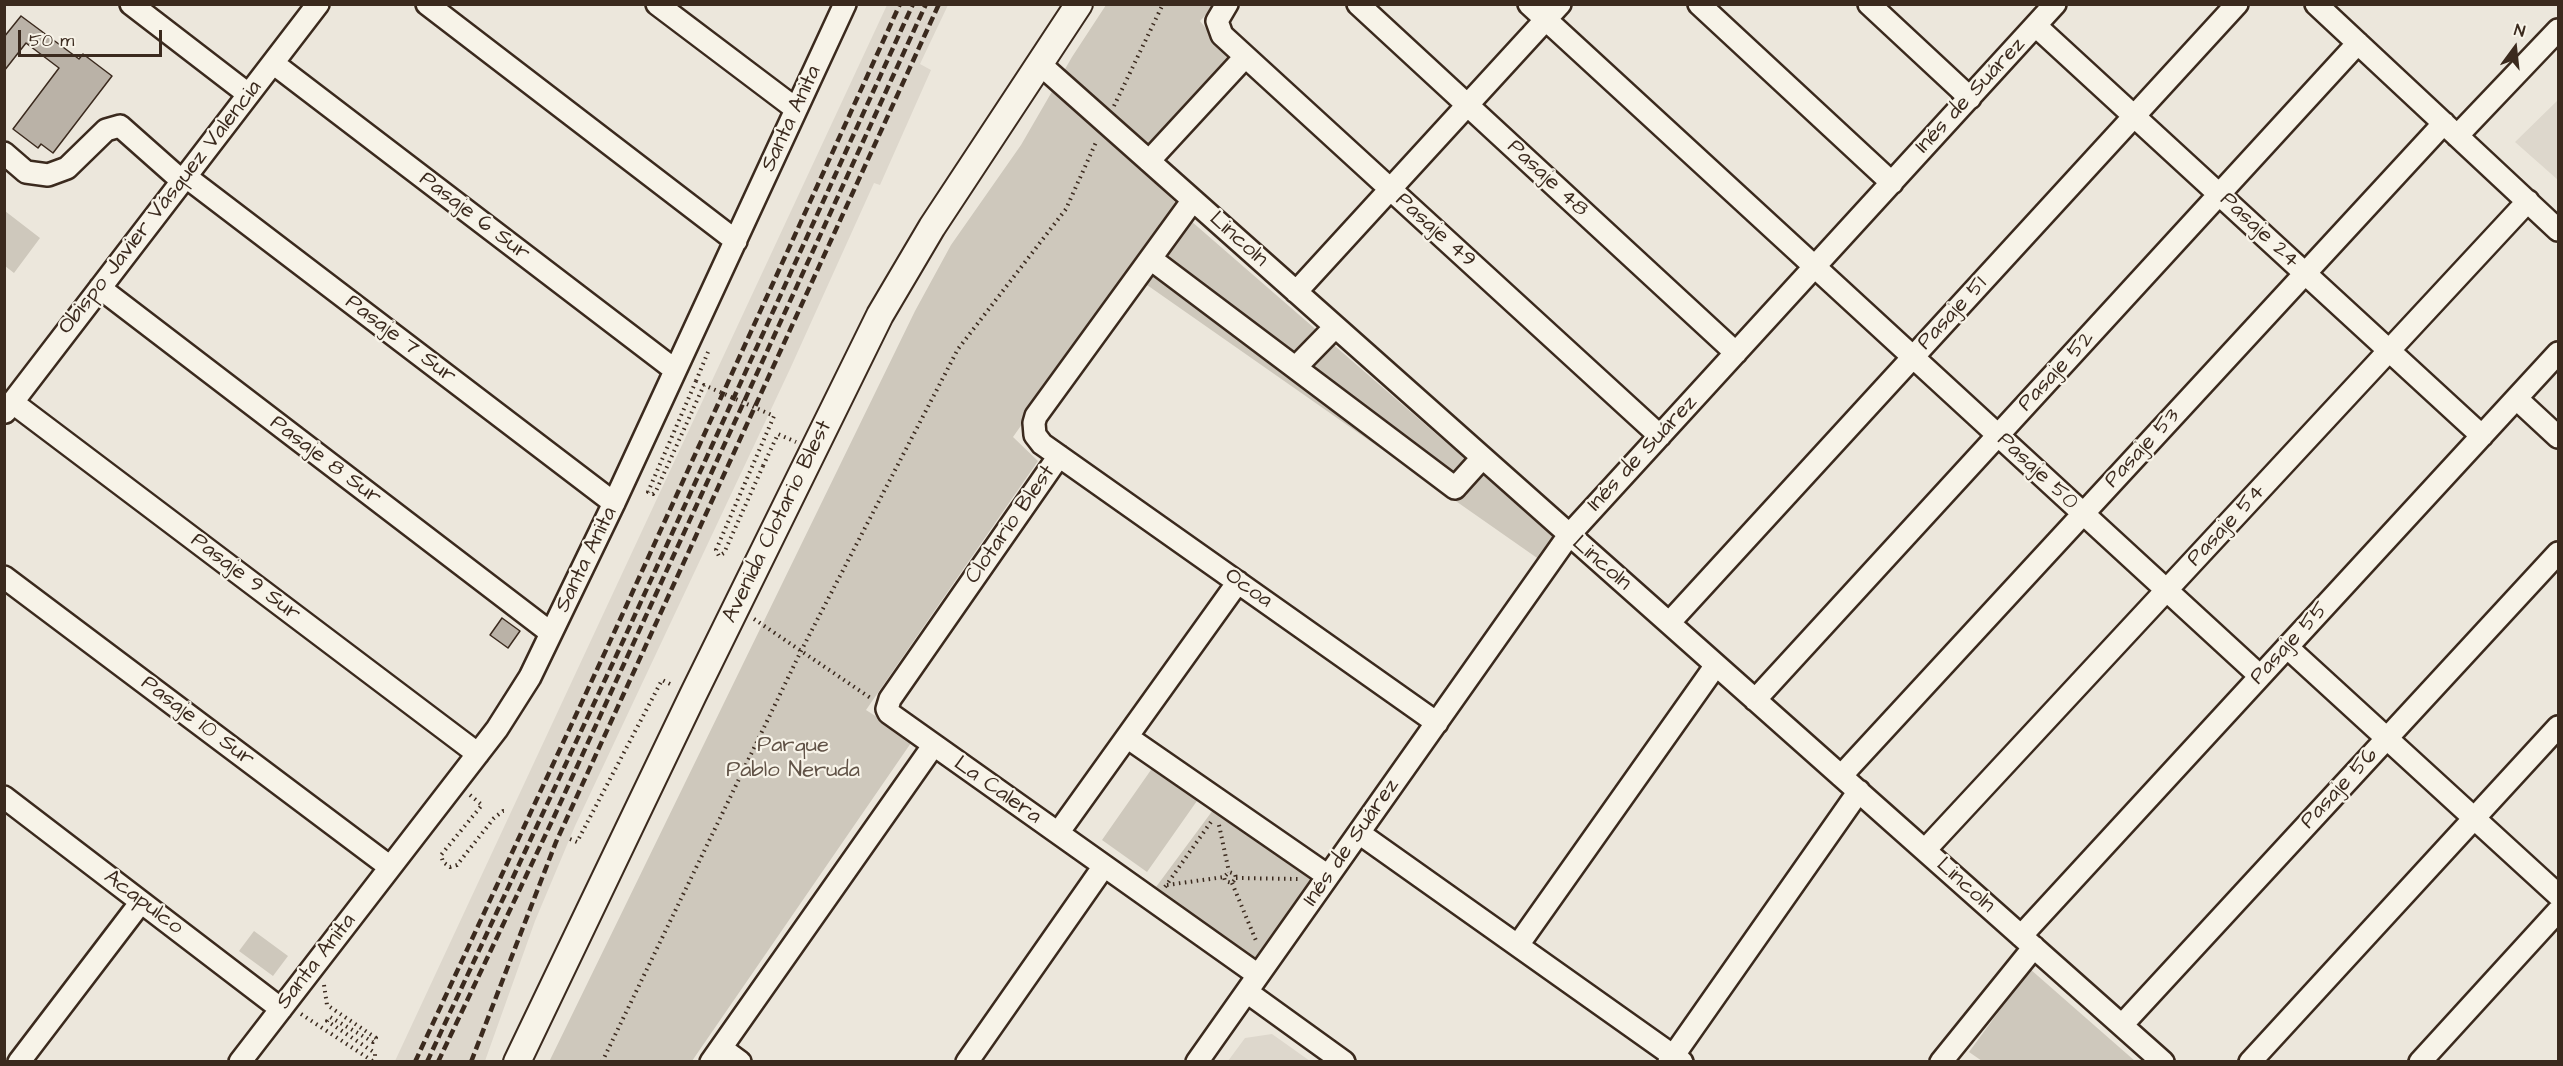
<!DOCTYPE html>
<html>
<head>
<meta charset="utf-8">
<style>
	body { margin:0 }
	#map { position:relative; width:2563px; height:1066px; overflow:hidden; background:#ece7dc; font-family:"Architects Daughter",sans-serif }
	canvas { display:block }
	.frame { position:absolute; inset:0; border:6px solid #3b2a1e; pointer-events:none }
	.north { position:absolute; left:2485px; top:18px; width:60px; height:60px; -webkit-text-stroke:4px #f7f3e8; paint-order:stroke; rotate:15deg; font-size:16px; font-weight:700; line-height:24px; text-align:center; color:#3b2a1e }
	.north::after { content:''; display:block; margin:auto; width:21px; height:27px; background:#3b2a1e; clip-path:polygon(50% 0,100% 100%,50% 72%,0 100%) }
	.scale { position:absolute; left:18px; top:30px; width:144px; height:27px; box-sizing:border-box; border:3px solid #3b2a1e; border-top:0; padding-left:8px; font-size:18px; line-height:21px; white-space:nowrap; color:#3b2a1e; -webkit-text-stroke:4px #f7f3e8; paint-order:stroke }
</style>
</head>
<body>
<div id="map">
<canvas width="2563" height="1066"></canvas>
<div class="frame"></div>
<div class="north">N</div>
<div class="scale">50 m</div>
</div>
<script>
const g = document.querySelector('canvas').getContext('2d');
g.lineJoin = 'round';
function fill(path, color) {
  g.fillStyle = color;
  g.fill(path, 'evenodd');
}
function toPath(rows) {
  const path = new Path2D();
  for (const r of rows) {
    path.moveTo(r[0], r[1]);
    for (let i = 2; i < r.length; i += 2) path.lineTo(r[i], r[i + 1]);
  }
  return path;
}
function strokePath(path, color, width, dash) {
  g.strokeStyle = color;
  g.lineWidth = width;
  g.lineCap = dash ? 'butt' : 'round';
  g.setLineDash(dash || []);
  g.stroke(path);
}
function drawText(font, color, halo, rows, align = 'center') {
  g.font = font + ' "Architects Daughter",sans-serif';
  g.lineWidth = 4.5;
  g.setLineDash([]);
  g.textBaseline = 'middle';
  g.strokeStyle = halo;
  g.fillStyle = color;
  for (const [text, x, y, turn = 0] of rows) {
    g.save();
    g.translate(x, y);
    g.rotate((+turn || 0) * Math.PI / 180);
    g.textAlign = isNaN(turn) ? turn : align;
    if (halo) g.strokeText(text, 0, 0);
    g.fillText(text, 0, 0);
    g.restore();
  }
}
const built = toPath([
	[887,5,948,5,920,64,931,70,880,185,874,183,790,369,575,826,535,921,485,1061,395,1061],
	[2558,100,2558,180,2515,142],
	[1272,1034,1310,1061,1228,1061,1245,1038]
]);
const green = toPath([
	[1106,5,1215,5,1200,21,1229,57,1136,165,1177,204,1013,437,1038,461,866,710,913,740,692,1061,549,1062,915,311,951,245,1021,145,1072,57],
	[5,211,40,238,14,273,5,266],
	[1191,221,1556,538,1540,560,1147,285],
	[1153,767,1199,798,1147,872,1102,840],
	[1216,806,1318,881,1257,962,1156,887],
	[254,931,288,956,273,976,239,951],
	[2030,969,2135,1061,1982,1061,1969,1052]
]);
const building = toPath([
	[21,16,79,59,83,54,112,76,53,153,41,144,38,148,13,129,59,68,26,43,4,71,4,37,21,16],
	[502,618,520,631,508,648,490,635,502,618]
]);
const path = toPath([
	[1114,106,1163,4],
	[696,381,708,352],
	[763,466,778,434,796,442],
	[754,619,872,699],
	[470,795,482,805,441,855,443,862,450,867,457,865,494,818,503,811,507,811],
	[1219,825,1229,872],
	[570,839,577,842,662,680,674,686],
	[1236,878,1298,879],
	[1232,883,1257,943],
	[1167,885,1224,877,1229,872,1235,874,1236,878,1232,883,1225,881,1224,877],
	[1165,887,1213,819],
	[324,985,327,1005,376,1038,373,1042,330,1017,327,1021,375,1053,375,1062],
	[301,1014,374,1062],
	[602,1062,801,651,958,349,1066,209,1097,140]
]);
const minor = toPath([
	[131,4,248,94],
	[427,4,736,241],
	[657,4,796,109],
	[1227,4,1217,21,1222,35,1660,436],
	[1358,4,1736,353],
	[1529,4,2260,676],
	[1699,4,1892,183],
	[1869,4,1970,98],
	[2316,4,2558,230],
	[2036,26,2482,436],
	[273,63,675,370],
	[1041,65,2163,1062],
	[2457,136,2558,30],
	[4,153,26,172,48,175,67,168,106,130,120,126,182,181],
	[1149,161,1245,57],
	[185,176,614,503],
	[1193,200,1036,416,1034,423,1035,435,1042,444,1437,723],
	[1151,259,1455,488,1482,458],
	[100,288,551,633],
	[1296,292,1560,4],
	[1296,367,1335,327],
	[2517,399,2558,437],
	[12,402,478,754],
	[5,412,318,4],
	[1059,456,890,699,887,709,889,713,1258,975],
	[4,577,390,867],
	[1669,623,2237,4],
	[2287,647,2558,895],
	[1755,700,2358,43],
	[1127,737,1328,876],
	[1841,776,2444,123],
	[4,797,281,1009],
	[1058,833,1238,582],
	[1359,833,1682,1062],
	[1925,850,2528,201],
	[2021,936,2558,353],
	[1518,945,1716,665],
	[1247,992,1344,1062],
	[2122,1025,2558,553],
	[721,1048,740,1062],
	[19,1062,141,902],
	[240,1062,497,729,530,677,614,503,845,4],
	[711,1062,933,746],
	[967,1062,1104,866],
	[1197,1062,1569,535,2055,4],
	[1669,1062,1859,791],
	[1941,1062,2034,947],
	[2250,1062,2558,727],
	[2420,1062,2558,911]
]);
const major = toPath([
	[517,1062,693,695,880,315,932,227,1079,4]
]);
const rail = toPath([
	[415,1062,613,635,900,4],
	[427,1062,624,639,913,4],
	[438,1062,553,819,926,4],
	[471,1062,556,842,939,4]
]);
const pathBridge = toPath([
	[696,381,648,492,653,494,656,491,704,385,774,416,716,550,719,556,724,553,763,466]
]);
const streetNames = [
	["Inés de Suárez",1971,96,-47],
	["Santa Anita",792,119,-65],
	["Pasaje 48",1547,179,43],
	["Obispo Javier Vásquez Valencia",161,208,-52],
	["Pasaje 6 Sur",474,217,37],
	["Pasaje 49",1435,231,42],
	["Pasaje 24",2259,231,43],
	["Lincoln",1238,240,42],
	["Pasaje 51",1953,314,-47],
	["Pasaje 7 Sur",400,340,37],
	["Pasaje 52",2057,372,-47],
	["Pasaje 53",2143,449,-47],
	["Inés de Suárez",1643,454,-47],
	["Pasaje 8 Sur",325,461,37],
	["Pasaje 50",2037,472,43],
	["Avenida Clotario Blest",778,522,-64],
	["Clotario Blest",1011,525,-55],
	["Pasaje 54",2227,526,-47],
	["Santa Anita",587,560,-64],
	["Lincoln",1601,564,41],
	["Pasaje 9 Sur",245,578,37],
	["Ocoa",1248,589,35],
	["Pasaje 55",2290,644,-47],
	["Pasaje 10 Sur",197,722,37],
	["Pasaje 56",2340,789,-47],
	["La Calera",997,791,35],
	["Inés de Suárez",1352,843,-55],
	["Lincoln",1965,886,42],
	["Acapulco",143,903,37],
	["Santa Anita",317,962,-52]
];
const parkNames = [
	["Parque",793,746],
	["Pablo Neruda",793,771]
];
fill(built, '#ddd7cc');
fill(green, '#cec8bc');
fill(building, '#bab2a7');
strokePath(building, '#3b2a1e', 1.5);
strokePath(minor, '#3b2a1e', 26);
strokePath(major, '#3b2a1e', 30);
strokePath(path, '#3b2a1e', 4, [1.5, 4.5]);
strokePath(minor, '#f7f3e8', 21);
strokePath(major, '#f7f3e8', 26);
strokePath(rail, '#3b2a1e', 4.5, [9, 4.5]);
strokePath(pathBridge, '#3b2a1e', 4, [1.5, 4.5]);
drawText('22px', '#3b2a1e', '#f7f3e8', streetNames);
drawText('22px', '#605246', '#f7f3e8', parkNames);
</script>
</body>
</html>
